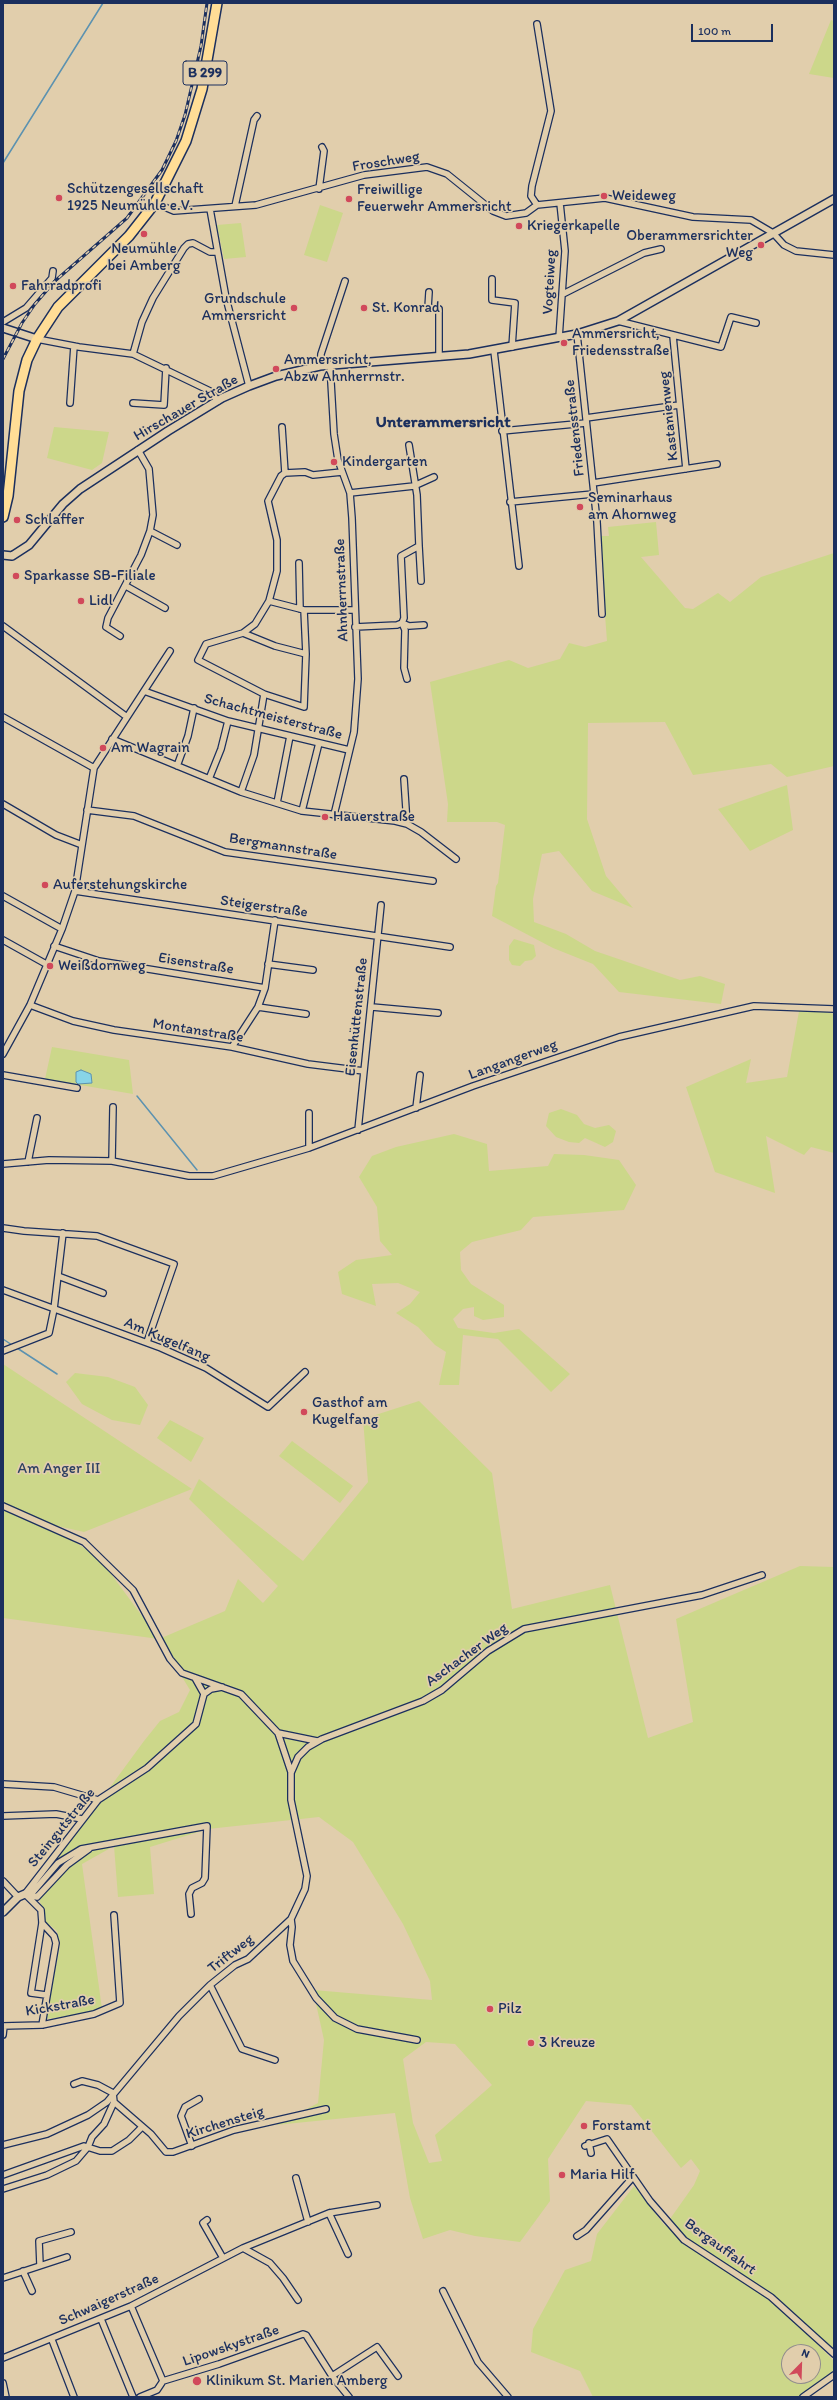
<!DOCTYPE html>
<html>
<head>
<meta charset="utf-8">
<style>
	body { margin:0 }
	#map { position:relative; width:837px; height:2400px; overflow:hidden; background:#e1ceac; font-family:Itim,sans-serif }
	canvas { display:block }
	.frame { position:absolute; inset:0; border:4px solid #1b2f5e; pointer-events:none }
	.north { position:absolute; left:781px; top:2344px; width:40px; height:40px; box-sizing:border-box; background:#e1ceac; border:1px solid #928e8d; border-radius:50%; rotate:23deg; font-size:11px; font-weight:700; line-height:16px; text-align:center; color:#1b2f5e }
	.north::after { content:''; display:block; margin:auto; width:14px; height:18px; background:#d1495b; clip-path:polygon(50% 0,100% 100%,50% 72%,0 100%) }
	.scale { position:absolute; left:691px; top:24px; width:82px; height:18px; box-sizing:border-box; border:2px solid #1b2f5e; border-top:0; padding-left:5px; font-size:12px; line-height:14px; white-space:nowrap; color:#1b2f5e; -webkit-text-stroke:3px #e1ceac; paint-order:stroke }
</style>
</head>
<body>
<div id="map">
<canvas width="837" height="2400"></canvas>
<div class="frame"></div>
<div class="north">N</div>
<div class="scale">100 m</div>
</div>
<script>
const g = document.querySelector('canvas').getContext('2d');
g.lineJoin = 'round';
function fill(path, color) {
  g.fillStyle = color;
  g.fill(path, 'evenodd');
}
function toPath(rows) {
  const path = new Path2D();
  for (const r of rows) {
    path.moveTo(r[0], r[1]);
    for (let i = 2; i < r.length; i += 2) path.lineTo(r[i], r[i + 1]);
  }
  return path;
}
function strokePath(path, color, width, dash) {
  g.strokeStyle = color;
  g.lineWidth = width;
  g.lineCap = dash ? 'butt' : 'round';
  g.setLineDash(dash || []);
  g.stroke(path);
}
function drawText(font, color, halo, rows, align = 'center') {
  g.font = font + ' Itim,sans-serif';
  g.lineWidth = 3.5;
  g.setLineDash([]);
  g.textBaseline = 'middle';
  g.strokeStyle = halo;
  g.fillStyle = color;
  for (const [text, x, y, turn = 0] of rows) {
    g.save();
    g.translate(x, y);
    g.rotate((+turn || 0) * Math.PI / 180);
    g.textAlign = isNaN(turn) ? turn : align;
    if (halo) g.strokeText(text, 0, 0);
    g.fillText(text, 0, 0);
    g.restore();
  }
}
const green = toPath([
	[831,20,834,21,834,78,809,74],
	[320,205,343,213,327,262,304,255],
	[241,223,246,257,224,259,217,225],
	[54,427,109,432,102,463,92,470,47,458],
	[656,522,659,555,641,557,685,608,693,609,718,593,730,602,761,577,834,553,834,766,787,777,771,764,693,775,665,722,588,723,587,819,606,876,633,908,592,891,559,851,542,854,533,899,534,922,566,934,595,951,680,980,700,976,725,984,721,1004,619,992,593,964,553,948,492,916,496,886,498,883,505,825,497,822,447,822,448,804,430,682,509,660,528,668,560,659,569,643,585,647,607,641,599,536,609,536,608,527],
	[787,785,793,830,750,851,718,809],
	[514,939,534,945,536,956,532,960,525,961,520,966,512,965,509,960,509,946],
	[800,1006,834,1014,834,1153,811,1147,804,1155,766,1136,775,1193,715,1172,686,1087,751,1059,746,1083,787,1077],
	[52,1047,129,1060,133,1094,45,1079],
	[561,1109,577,1115,584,1124,595,1128,609,1125,616,1131,613,1142,605,1147,585,1138,579,1143,569,1142,556,1137,546,1126,549,1113],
	[454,1134,487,1144,489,1171,548,1166,554,1154,584,1155,619,1160,636,1185,624,1210,533,1217,521,1230,472,1242,460,1252,461,1270,471,1284,504,1305,504,1317,483,1320,474,1316,474,1307,463,1309,453,1319,458,1328,494,1333,519,1329,570,1374,551,1392,498,1339,463,1335,459,1385,439,1385,446,1352,435,1345,418,1327,396,1313,410,1304,420,1292,398,1283,372,1284,376,1306,342,1294,338,1272,356,1260,392,1255,380,1241,377,1207,359,1177,372,1156,396,1147],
	[3,1364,192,1489,84,1532,49,1524,100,1559,159,1639,225,1611,238,1579,263,1603,278,1586,189,1499,199,1479,303,1561,368,1482,363,1419,419,1401,492,1473,512,1609,610,1585,648,1738,693,1722,676,1619,800,1566,834,1567,834,2353,777,2304,834,2361,834,2373,799,2397,593,2397,580,2371,531,2352,533,2329,565,2270,591,2261,597,2234,634,2186,665,2226,694,2185,700,2171,691,2159,681,2168,631,2105,586,2101,548,2159,550,2201,520,2242,475,2236,450,2230,423,2239,410,2198,395,2113,276,2125,318,2103,324,2040,313,1990,432,2000,430,1981,403,1924,353,1842,319,1817,208,1829,150,1847,154,1894,118,1897,114,1846,82,1864,102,2009,84,2014,46,2019,60,1946,57,1931,46,1922,36,1888,144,1741,160,1721,179,1712,190,1690,159,1639,3,1618],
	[426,2042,455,2044,492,2085,435,2135,442,2161,429,2163,413,2123,403,2059],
	[789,2352,813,2352,813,2376,789,2376],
	[75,1373,108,1377,135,1387,148,1405,140,1425,112,1420,82,1404,66,1382],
	[170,1420,204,1438,191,1462,157,1438],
	[292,1441,353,1486,340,1503,279,1456]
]);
const water = toPath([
	[81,1070,91,1074,92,1083,78,1084,76,1082,76,1072,81,1070]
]);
const stream = toPath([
	[3,163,103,3],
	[137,1096,197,1170],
	[3,1339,12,1345],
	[17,1348,57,1374]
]);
const minor = toPath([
	[319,189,324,151,322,147],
	[155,203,174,211,256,205,364,175,427,167,447,174,493,211,506,216,526,213,537,205],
	[537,205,605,198,693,217,751,220,773,233,784,245,796,251,834,255],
	[537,205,531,196,532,186,551,111,537,24],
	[235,206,254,120,257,116],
	[210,209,226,298,249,386],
	[492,279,492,300,515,303,512,347],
	[429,292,428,308,439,309,439,357],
	[563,294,644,253,661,249],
	[618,321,721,347,731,317,756,323],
	[3,322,26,308,52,278,53,271],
	[577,334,597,522,602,614],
	[673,336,686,469],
	[559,338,565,251,560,203],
	[37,339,79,347,133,354,210,391,218,401],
	[494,351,519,566],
	[133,354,142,322,153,298,184,248,188,244,193,243,210,252,217,252],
	[330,365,334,434,338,460,350,493,352,518,358,679,354,732,334,815],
	[320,366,321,354,345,281],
	[70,403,74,346],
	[133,403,164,405,166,368],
	[586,418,679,405],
	[282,427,285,473],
	[502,431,586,423],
	[593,483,717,464],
	[350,493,414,486,434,477],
	[510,502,593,494],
	[150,531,177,545],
	[419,546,421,581],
	[299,563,300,609],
	[126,586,165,608],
	[269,601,304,610,354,610],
	[304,610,306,654],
	[402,623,405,630,404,668,407,679],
	[402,623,409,626,424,625],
	[3,626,127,717],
	[355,627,397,625,402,623,404,618,401,556,419,546,417,495,409,445],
	[243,633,255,624,269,601,277,571,277,540,268,501,281,476,285,473,305,472,313,475,342,472],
	[120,636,106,627,108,618,141,555,150,531,153,515,149,469,138,450],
	[144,691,228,721,349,750],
	[3,717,94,768],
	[112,739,241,792,302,811,395,821,407,824,421,832,456,859],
	[177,766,188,736,194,708],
	[209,779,221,749,228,721],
	[404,779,407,824],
	[241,792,254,755,264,694,198,660,206,644,243,633,275,646,306,654,304,707,264,694],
	[277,803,290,736],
	[3,804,56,835,82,845],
	[87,810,134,816,225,852,433,881],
	[302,811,319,743],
	[75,891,450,947],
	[3,896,62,929],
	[3,940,46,964],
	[54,946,99,961,265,988],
	[268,964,313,970],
	[30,1005,73,1021,114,1030,232,1047,308,1064,364,1071],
	[258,1007,306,1014],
	[372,1007,438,1013],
	[232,1047,258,1007,265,988,275,920],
	[3,1054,30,1005,62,929,75,891,94,768,170,651],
	[3,1075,77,1088],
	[416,1108,420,1075],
	[358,1130,381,905],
	[309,1148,309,1113],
	[112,1161,113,1107],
	[28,1162,37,1118],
	[3,1164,49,1160,112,1161,189,1176,213,1176,309,1148,473,1086,619,1037,754,1006,834,1009],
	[3,1228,24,1231,97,1236,174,1264,147,1342],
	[58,1276,103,1293],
	[3,1290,161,1348,206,1368,268,1407,305,1372],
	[3,1351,49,1333,54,1309,63,1233],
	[3,1506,84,1542,133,1590,170,1659,182,1673,241,1694,278,1733,317,1741],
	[204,1694,211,1689,222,1687],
	[278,1733,291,1772],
	[3,1784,54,1787,98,1800],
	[3,1816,56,1814,82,1819],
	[3,1881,18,1897],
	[25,1894,33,1892,58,1863,81,1849,207,1826,205,1878,202,1883,192,1888,189,1894,191,1914],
	[25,1894,98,1800,147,1768,196,1724,204,1694,195,1678],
	[25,1894,41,1910,42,1923,31,1993,46,1995],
	[27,1894,37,1897,67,1865,89,1849],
	[291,1919,292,1927,290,1945,293,1961,316,1998,335,2018,357,2029,417,2040],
	[42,1923,54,1936,56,1943,42,2025],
	[210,1985,242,2049,275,2060],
	[3,2026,42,2025,94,2014,120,2003,114,1915],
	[3,2035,4,2026],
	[114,2102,151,2134,166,2152,173,2152,234,2130,326,2109],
	[589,2143,591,2153],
	[3,2145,47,2134,88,2115,107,2102,179,2016,210,1985,235,1965,248,1959,291,1919,305,1889,307,1876,291,1800,291,1773,298,1757,308,1747,322,1739,423,1701,442,1690,488,1651,524,1629,702,1595,762,1575],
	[192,2146,181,2116,185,2107,199,2099],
	[585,2146,607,2139,650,2201,684,2240,771,2297,834,2354],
	[3,2175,84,2146,100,2151,112,2151,129,2140,142,2127],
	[296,2178,308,2222],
	[3,2189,47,2175,76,2161,88,2147,92,2137,104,2124,114,2102,113,2093,98,2085,82,2081,74,2084],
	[329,2213,348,2254],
	[207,2220,203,2223,223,2258],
	[577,2236,586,2230,633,2177],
	[243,2248,329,2213,377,2205],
	[40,2265,39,2241,71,2232],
	[23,2271,32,2291],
	[3,2278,67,2257],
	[443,2291,478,2362,508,2397],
	[131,2306,163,2381],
	[101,2319,133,2397],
	[52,2340,74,2397],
	[3,2358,131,2306,243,2248,270,2263,283,2278,298,2300],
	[332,2376,377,2347,398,2376],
	[163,2381,219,2364,303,2334,306,2335,332,2376,349,2397],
	[3,2383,6,2397],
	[140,2397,157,2390,163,2381],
	[803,2397,834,2375]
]);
const tertiary = toPath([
	[3,328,37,339],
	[3,555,12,556,29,545,63,504,80,489,168,431,222,398,249,386,276,376,320,366,469,354,577,334,618,321,834,199],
	[3,1912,18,1897,25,1894]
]);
const primary = toPath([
	[3,517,8,496,19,391,27,360,37,339,58,307,129,236,155,203,186,141,202,89,217,3]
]);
const rail = toPath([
	[3,359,22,323,35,304,55,281,127,218,162,170,176,141,185,115,201,46,207,3]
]);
const markers = [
	[604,196,4,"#d1495b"],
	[59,198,4,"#d1495b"],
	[349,199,4,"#d1495b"],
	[519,226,4,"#d1495b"],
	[144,234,4,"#d1495b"],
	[761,245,4,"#d1495b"],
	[13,286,4,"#d1495b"],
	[294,308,4,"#d1495b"],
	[364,308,4,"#d1495b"],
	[564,343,4,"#d1495b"],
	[276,369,4,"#d1495b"],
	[334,462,4,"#d1495b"],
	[580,507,4,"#d1495b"],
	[17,520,4,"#d1495b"],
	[16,576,4,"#d1495b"],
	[81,601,4,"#d1495b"],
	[103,748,4,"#d1495b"],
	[325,817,4,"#d1495b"],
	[45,885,4,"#d1495b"],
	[50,966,4,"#d1495b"],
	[304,1412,4,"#d1495b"],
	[490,2009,4,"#d1495b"],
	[531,2043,4,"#d1495b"],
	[584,2126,4,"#d1495b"],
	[562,2175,4,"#d1495b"],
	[197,2381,5,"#d1495b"]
];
const shields = [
	[205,73,44]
];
const shieldNames = [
	["B 299",205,73]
];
const streetNames = [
	["Froschweg",386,162,-9],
	["Vogteiweg",550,282,-87],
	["Hirschauer Straße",186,408,-30],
	["Kastanienweg",669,416,-96],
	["Friedensstraße",575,428,-96],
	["Ahnherrnstraße",342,590,-92],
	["Schachtmeisterstraße",273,717,15],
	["Bergmannstraße",283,847,9],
	["Steigerstraße",264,907,8],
	["Eisenstraße",196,964,9],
	["Eisenhüttenstraße",357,1017,-84],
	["Montanstraße",198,1031,9],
	["Langangerweg",513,1060,-20],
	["Am Kugelfang",167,1340,23],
	["Aschacher Weg",467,1655,-36],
	["Steingutstraße",62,1828,-51],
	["Triftweg",231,1954,-38],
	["Kickstraße",60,2006,-10],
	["Kirchensteig",225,2123,-17],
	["Bergauffahrt",720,2247,36],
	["Schwaigerstraße",109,2300,-24],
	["Lipowskystraße",231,2346,-19]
];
const poiNames = [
	["Schützengesellschaft",67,189],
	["1925 Neumühle e.V.",67,206],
	["Freiwillige",357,190],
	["Feuerwehr Ammersricht",357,207],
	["Weideweg",612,196],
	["Kriegerkapelle",527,226],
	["Oberammersrichter",753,236,"right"],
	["Weg",753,253,"right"],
	["Neumühle",144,249,"center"],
	["bei Amberg",144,266,"center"],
	["Fahrradprofi",21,286],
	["Grundschule",286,299,"right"],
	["Ammersricht",286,316,"right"],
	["St. Konrad",372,308],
	["Ammersricht,",572,334],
	["Friedensstraße",572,351],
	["Ammersricht,",284,360],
	["Abzw Ahnherrnstr.",284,377],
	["Kindergarten",342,462],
	["Seminarhaus",588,498],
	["am Ahornweg",588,515],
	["Schlaffer",25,520],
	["Sparkasse SB-Filiale",24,576],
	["Lidl",89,601],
	["Am Wagrain",111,748],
	["Hauerstraße",333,817],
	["Auferstehungskirche",53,885],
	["Weißdornweg",58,966],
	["Gasthof am",312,1403],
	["Kugelfang",312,1420],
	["Pilz",498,2009],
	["3 Kreuze",539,2043],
	["Forstamt",592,2126],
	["Maria Hilf",570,2175],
	["Klinikum St. Marien Amberg",206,2381]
];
const parkNames = [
	["Am Anger III",59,1469]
];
const quarterNames = [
	["Unterammersricht",443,423]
];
fill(green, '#ccd78a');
fill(water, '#88d4e7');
strokePath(water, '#5c92b0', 1);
strokePath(stream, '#5c92b0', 1.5);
strokePath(minor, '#1b2f5e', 8);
strokePath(tertiary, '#1b2f5e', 10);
strokePath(primary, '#1b2f5e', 12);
strokePath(minor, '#e1ceac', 5.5);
strokePath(tertiary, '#e1ceac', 7);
strokePath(primary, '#ffdd96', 9);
strokePath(rail, '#1b2f5e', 3);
strokePath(rail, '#e1ceac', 1.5, [4.5]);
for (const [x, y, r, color] of markers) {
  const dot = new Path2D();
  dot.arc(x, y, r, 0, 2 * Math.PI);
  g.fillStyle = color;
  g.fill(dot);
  strokePath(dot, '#e1ceac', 1.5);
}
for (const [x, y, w] of shields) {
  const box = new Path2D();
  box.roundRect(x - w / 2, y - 12, w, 24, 3);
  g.fillStyle = '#e1ceac';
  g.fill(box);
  strokePath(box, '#1b2f5e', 1);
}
drawText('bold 14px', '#1b2f5e', null, shieldNames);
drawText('15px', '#1b2f5e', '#e1ceac', streetNames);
drawText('15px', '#1b2f5e', '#e1ceac', poiNames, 'left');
drawText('15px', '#2d4062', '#e1ceac', parkNames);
drawText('bold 17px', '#1b2f5e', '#e1ceac', quarterNames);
</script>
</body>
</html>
